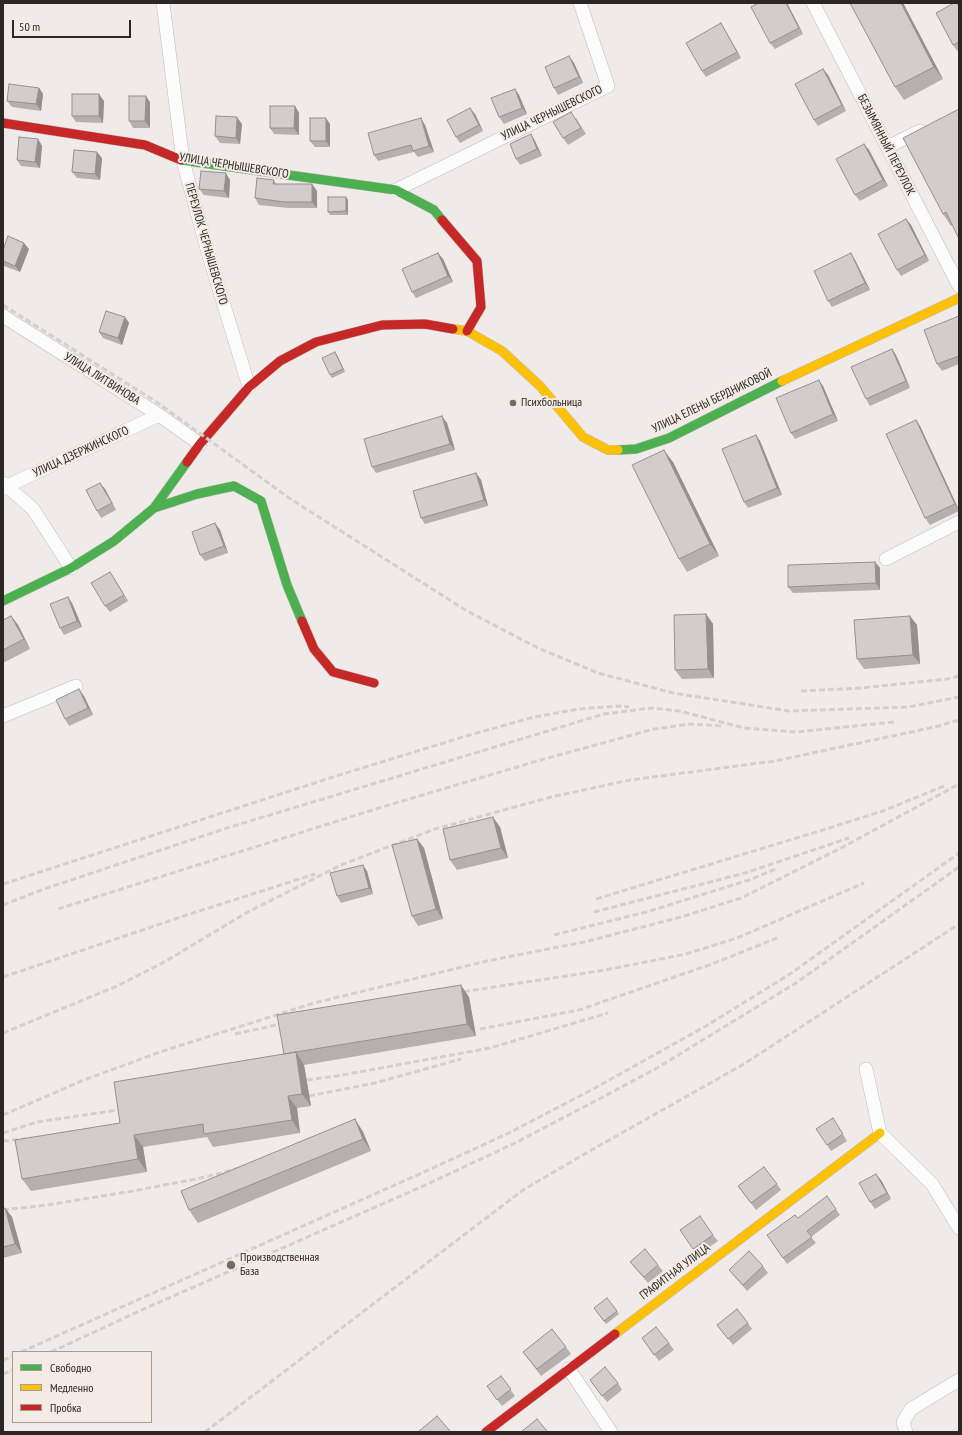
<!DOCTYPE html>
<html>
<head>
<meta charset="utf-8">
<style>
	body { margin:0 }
	#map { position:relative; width:962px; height:1435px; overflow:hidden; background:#f0ebe8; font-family:"PT Sans Narrow",sans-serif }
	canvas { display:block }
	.frame { position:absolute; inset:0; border:4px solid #2a2724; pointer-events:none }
	.legend { position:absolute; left:12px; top:1351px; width:140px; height:72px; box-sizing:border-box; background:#f3ebe4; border:1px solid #a39d97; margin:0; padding:5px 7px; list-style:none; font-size:12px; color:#2a2724 }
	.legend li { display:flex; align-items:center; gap:8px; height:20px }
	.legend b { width:20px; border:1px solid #a39d97 }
	.scale { position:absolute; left:12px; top:20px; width:119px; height:18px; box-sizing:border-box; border:2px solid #2a2724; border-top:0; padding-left:5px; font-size:12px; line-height:14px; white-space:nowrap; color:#2a2724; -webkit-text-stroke:3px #f3ebe4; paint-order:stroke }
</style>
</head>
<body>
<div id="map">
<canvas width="962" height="1435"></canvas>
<div class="frame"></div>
<ul class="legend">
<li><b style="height:5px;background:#4caf50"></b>Свободно</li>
<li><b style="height:5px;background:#ffc107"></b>Медленно</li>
<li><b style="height:5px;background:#c62828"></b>Пробка</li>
</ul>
<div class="scale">50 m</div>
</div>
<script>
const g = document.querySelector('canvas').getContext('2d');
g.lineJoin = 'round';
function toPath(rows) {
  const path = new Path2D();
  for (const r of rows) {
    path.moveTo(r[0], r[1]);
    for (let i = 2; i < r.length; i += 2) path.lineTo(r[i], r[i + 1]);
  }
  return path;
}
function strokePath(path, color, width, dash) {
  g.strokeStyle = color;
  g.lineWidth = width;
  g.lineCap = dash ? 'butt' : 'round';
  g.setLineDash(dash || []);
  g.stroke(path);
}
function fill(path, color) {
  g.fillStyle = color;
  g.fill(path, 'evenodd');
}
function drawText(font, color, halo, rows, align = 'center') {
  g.font = font + ' "PT Sans Narrow",sans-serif';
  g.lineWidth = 4;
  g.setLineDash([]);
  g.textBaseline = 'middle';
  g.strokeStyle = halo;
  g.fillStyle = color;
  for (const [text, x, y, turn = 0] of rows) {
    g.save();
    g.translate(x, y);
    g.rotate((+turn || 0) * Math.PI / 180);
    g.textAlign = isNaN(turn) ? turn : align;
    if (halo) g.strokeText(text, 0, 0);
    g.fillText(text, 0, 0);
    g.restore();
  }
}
const street = toPath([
	[163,3,183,161,209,256,249,387],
	[813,3,959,286],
	[887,147,920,131],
	[396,190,608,86,580,3],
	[3,316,159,415,200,444],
	[3,483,33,509,71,568],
	[3,488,159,415],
	[886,559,959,522],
	[3,716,76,686],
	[866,1069,880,1133,932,1184,959,1228],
	[569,1369,611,1432],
	[906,1432,903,1422,911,1409,959,1380]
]);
const fast = toPath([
	[181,160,396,190,434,210,442,220],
	[618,450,636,449,669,438,782,381],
	[154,508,197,494,234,486,261,501,287,585,302,621],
	[3,601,71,568,114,541,154,508,187,462]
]);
const slow = toPath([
	[453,329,467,331,502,351,540,386,583,437,608,450,618,450],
	[782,381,959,298],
	[615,1334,880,1133]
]);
const jam = toPath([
	[3,123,145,145,181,160],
	[442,220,477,261,481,307,467,331],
	[187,462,200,444,249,387,280,361,316,342,382,325,425,324,453,329],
	[302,621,314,649,333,672,374,683],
	[486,1432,615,1334]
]);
const rail = toPath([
	[3,305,158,403,289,498,467,611,538,648,598,673,673,693,789,711,908,707,959,697],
	[801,691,861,688,947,679,959,676],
	[3,884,333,777,466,736,534,717,579,709,619,706,629,707],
	[596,899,823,830,883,811,944,786],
	[3,905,44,889,227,828,604,714,651,708,680,711,744,728,796,732,894,722],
	[58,909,379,808,537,761,654,729,690,724,722,726],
	[594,912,745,873,849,838],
	[554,935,650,911,749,880,776,869],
	[3,977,193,913,315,874],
	[455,993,605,970,686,954,737,938,864,883],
	[480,1029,579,1010,712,964,777,938],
	[3,1033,117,986,166,961,246,913,341,865,435,829,551,797,630,780,775,761,939,726,959,720],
	[235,1034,290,1022],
	[307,1080,337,1076,490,1048,608,1013],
	[309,1096,375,1083,461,1059],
	[3,1115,84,1080,160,1052,314,1003,487,961,584,942,681,917,741,898,843,847,959,784],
	[3,1133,37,1122,125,1109],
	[3,1141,33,1138],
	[3,1210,47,1205,133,1191,206,1177,242,1167],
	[21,1352,415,1176,507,1134,595,1088,706,1026,790,974,959,853],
	[51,1352,146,1308,421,1187,513,1144,601,1098,657,1068,796,983,959,867],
	[3,1360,13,1356],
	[3,1374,13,1370],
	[205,1432,523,1190,595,1148,744,1064,959,924]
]);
const wall = toPath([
	[758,3,787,3,803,34,775,49,770,43],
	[903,3,943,79,904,100,895,87],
	[957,3,959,6,959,53,953,45],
	[721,23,741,58,706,77,702,71],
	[569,56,574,63,583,83,558,95,554,88],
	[823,69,828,75,846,111,818,126,814,120],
	[39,88,43,94,41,111,12,107,7,101],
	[515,89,519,95,527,114,504,124,499,117],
	[104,101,103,123,76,122,72,116],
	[150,102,150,128,133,128,129,121],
	[295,106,299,113,299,135,274,134,270,128],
	[959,109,953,225,951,226,943,214],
	[475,114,483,131,460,143,456,137],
	[576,118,586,134,568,145,563,138],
	[242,124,240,144,220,143,215,136],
	[330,124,330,147,315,147,310,141],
	[425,125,434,152,418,157,414,152,378,161,374,155],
	[531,134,535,141,542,156,520,165,516,159],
	[38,139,42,146,40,168,21,166,17,160],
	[864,144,869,150,888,186,860,201,855,195],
	[102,158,100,180,77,178,72,172],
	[230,180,229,198,204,195,199,189],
	[274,180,276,184,312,184,317,191,317,208,288,208,259,205,255,198],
	[348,200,348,215,330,215,328,212],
	[906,219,911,225,929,261,901,276,897,270],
	[29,249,20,272,4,266,3,264,3,250],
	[438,253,443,259,453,282,416,298,412,292],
	[855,260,870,290,832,307,828,301],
	[959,316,959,364,942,371,937,364],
	[125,317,129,323,122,345,103,338,99,332],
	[892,349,896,355,910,388,870,406,866,399],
	[337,355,345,372,332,378,330,375],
	[823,386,838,421,795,439,791,433],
	[916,420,920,426,959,510,959,511,930,525,925,518],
	[447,423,455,450,376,473,372,467],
	[756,435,760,441,782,495,748,508,744,502],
	[673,462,719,556,687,572,679,559],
	[476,473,481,480,488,506,425,524,421,518],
	[100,483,105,489,116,510,101,518,97,511],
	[215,523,220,530,228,553,205,561,200,555],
	[875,562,880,568,880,590,793,593,788,587],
	[114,578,128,601,110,612,105,606],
	[72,603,82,627,64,635,60,628],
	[706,614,713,624,714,678,682,679,675,670],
	[11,616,18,625,30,649,3,663,3,620],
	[910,616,917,625,920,664,864,669,857,659],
	[84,696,93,715,69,726,65,719],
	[500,827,508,858,457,870,450,860],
	[417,839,424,848,443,919,418,926,412,916],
	[367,871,373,894,341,903,337,896],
	[469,997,476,1036,304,1065,311,1106,297,1108,300,1133,213,1147,207,1137,143,1147,147,1172,31,1191,22,1179,120,1123,284,1054],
	[355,1119,363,1132,371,1151,198,1223,189,1210],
	[837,1125,847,1141,831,1151,827,1145],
	[881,1180,891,1199,875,1209,870,1202],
	[777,1184,781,1190,756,1210,738,1186],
	[827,1196,840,1215,811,1237,816,1243,787,1264,767,1235,798,1218],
	[3,1208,5,1208,12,1217,22,1253,3,1258],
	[680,1230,713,1235,718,1241,698,1255],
	[630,1262,658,1265,663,1271,648,1283,635,1268],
	[763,1266,768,1273,747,1291,734,1276,729,1270],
	[594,1308,617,1311,619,1314,606,1324],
	[748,1323,752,1329,733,1345,717,1325],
	[642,1338,669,1343,674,1350,659,1361],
	[566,1347,571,1354,541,1376,523,1352],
	[501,1376,515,1396,502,1406,487,1386],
	[590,1380,618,1383,622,1390,607,1402]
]);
const shadedWall = toPath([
	[786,3,787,3,803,34,799,28],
	[901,3,903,3,943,79,934,67],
	[721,23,741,58,737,52],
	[569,56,574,63,583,83,579,77],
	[823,69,828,75,846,111,842,105],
	[39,88,43,94,41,111,36,104],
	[515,89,519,95,527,114,522,108],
	[99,94,104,101,103,123,99,116],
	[146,96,150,102,150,128,145,121],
	[295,106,299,113,299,135,294,128],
	[470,108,475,114,483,131,479,125],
	[237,117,242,124,240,144,236,138],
	[326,118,330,124,330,147,326,141],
	[421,118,425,125,434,152,429,146],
	[531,134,535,141,542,156,537,149],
	[38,139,42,146,40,168,35,162],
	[864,144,869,150,888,186,883,180],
	[97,152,102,158,100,180,95,174],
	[226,173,230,180,229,198,224,191],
	[312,184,317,191,317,208,312,202],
	[346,197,348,200,348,215,346,211],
	[906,219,911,225,929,261,925,255],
	[24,243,29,249,20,272,15,266],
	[438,253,443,259,453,282,448,276],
	[851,253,855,260,870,290,865,283],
	[125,317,129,323,122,345,118,338],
	[892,349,896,355,910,388,906,381],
	[335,352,337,355,345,372,343,369],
	[819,380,823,386,838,421,833,414],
	[442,416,447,423,455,450,450,444],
	[916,420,920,426,959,510,955,504],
	[756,435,760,441,782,495,777,488],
	[664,450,673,462,719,556,710,544],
	[476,473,481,480,488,506,484,500],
	[100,483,105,489,116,510,112,503],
	[215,523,220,530,228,553,224,546],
	[875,562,880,568,880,590,876,583],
	[110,572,114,578,128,601,124,595],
	[68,597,72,603,82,627,77,621],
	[706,614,713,624,714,678,708,669],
	[11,616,18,625,30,649,24,639],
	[910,616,917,625,920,664,913,655],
	[79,689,84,696,93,715,88,708],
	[493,817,500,827,508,858,501,848],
	[417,839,424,848,443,919,436,909],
	[363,865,367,871,373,894,369,888],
	[461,985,469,997,476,1036,467,1024],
	[296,1052,304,1065,311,1106,302,1094],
	[288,1096,297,1108,300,1133,292,1120],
	[355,1119,363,1132,371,1151,363,1139],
	[134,1135,143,1147,147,1172,138,1159],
	[876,1174,881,1180,891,1199,887,1193],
	[5,1208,12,1217,22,1253,15,1244]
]);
const building = toPath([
	[758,3,786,3,799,28,770,43,751,7,758,3],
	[850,3,901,3,934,67,895,87,850,3],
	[954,3,957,3,959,7,959,42,953,45,936,13,954,3],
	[721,23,737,52,702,71,686,43,721,23],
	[569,56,579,77,554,88,545,67,569,56],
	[823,69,842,105,814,120,795,84,823,69],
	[9,84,39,88,36,104,7,101,9,84],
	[515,89,522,108,499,117,491,98,515,89],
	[72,94,99,94,99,116,72,116,72,94],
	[129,96,146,96,145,121,129,121,129,96],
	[270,106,295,106,294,128,270,128,270,106],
	[470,108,479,125,456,137,447,120,470,108],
	[959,109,959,239,946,212,943,214,903,138,959,109],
	[571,112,581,128,563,138,553,122,571,112],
	[216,116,237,117,236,138,215,136,216,116],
	[310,118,326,118,326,141,310,141,310,118],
	[421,118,429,146,413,151,411,145,374,155,368,133,421,118],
	[531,134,537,149,516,159,510,144,531,134],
	[19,137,38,139,35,162,17,160,19,137],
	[864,144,883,180,855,195,836,159,864,144],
	[74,150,97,152,95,174,72,172,74,150],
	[201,171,226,173,224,191,199,189,201,171],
	[257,178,274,180,273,184,312,184,312,202,284,202,255,198,257,178],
	[328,197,346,197,346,211,328,212,328,197],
	[906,219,925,255,897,270,878,234,906,219],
	[8,236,24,243,15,266,3,261,3,250,8,236],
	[438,253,448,276,412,292,402,269,438,253],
	[851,253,865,283,828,301,814,271,851,253],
	[106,311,125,317,118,338,99,332,106,311],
	[959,316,959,356,937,364,924,330,959,316],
	[892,349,906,381,866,399,851,367,892,349],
	[335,352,343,369,330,375,322,358,335,352],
	[819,380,833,414,791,433,776,398,819,380],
	[442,416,450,444,372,467,364,439,442,416],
	[916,420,955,504,925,518,886,434,916,420],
	[756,435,777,488,744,502,722,449,756,435],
	[664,450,710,544,679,559,632,465,664,450],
	[476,473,484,500,421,518,413,491,476,473],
	[100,483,112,503,97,511,86,490,100,483],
	[215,523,224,546,200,555,192,532,215,523],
	[875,562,876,583,788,587,788,565,875,562],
	[110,572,124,595,105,606,91,583,110,572],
	[68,597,77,621,60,628,50,604,68,597],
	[706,614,708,669,675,670,674,615,706,614],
	[11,616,24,639,3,650,3,620,11,616],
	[910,616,913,655,857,659,854,620,910,616],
	[79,689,88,708,65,719,56,700,79,689],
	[493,817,501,848,450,860,443,829,493,817],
	[417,839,436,909,412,916,392,845,417,839],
	[363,865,369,888,337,896,330,873,363,865],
	[461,985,467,1024,284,1054,277,1015,461,985],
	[296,1052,302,1094,288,1096,292,1120,204,1134,203,1124,134,1135,138,1159,22,1179,15,1140,120,1123,114,1082,296,1052],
	[833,1118,843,1134,827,1145,816,1129,833,1118],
	[355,1119,363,1139,189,1210,181,1191,355,1119],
	[764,1167,777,1184,751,1203,738,1186,764,1167],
	[876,1174,887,1193,870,1202,859,1183,876,1174],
	[827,1196,836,1209,807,1231,812,1237,783,1258,767,1235,795,1215,798,1218,827,1196],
	[3,1208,5,1208,15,1244,3,1247,3,1208],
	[700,1216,713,1235,693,1249,680,1230,700,1216],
	[645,1249,658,1265,644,1277,630,1262,645,1249],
	[749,1251,763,1266,743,1285,729,1270,749,1251],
	[607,1298,617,1311,604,1321,594,1308,607,1298],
	[737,1309,748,1323,728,1339,717,1325,737,1309],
	[656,1327,669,1343,654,1355,642,1338,656,1327],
	[552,1329,566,1347,537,1369,523,1352,552,1329],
	[605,1367,618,1383,602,1396,590,1380,605,1367],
	[501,1376,511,1389,497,1400,487,1386,501,1376],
	[437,1416,451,1432,418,1432,437,1416],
	[537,1419,547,1431,546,1432,521,1432,537,1419]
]);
const markers = [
	[513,403,4,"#6f6c69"],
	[231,1265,5,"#6f6c69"]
];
const streetNames = [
	["УЛИЦА ЧЕРНЫШЕВСКОГО",552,113,-26],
	["БЕЗЫМЯННЫЙ ПЕРЕУЛОК",886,145,63],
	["УЛИЦА ЧЕРНЫШЕВСКОГО",234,166,9],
	["ПЕРЕУЛОК ЧЕРНЫШЕВСКОГО",206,244,74],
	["УЛИЦА ЛИТВИНОВА",102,379,32],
	["УЛИЦА ЕЛЕНЫ БЕРДНИКОВОЙ",712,401,-26],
	["УЛИЦА ДЗЕРЖИНСКОГО",81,452,-25],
	["ГРАФИТНАЯ УЛИЦА",675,1272,-37]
];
const poiNames = [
	["Психбольница",521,403],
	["Производственная",240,1258],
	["База",240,1272]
];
strokePath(street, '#c0bcb9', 14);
strokePath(fast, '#c0bcb9', 10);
strokePath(slow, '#c0bcb9', 10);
strokePath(jam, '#c0bcb9', 10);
strokePath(street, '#fdfcfc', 13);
strokePath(fast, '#4caf50', 9);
strokePath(slow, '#ffc107', 9);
strokePath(jam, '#c62828', 9);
strokePath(rail, '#d1d0ce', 3, [6, 3]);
fill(wall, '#b5b0af');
fill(shadedWall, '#93908f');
fill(building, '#d2cdcc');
strokePath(building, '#93908f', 1);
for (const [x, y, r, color] of markers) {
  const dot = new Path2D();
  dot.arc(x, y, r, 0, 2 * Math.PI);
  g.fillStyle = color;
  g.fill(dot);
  strokePath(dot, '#f3ebe4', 1.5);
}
drawText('12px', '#2a2724', '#f3ebe4', streetNames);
drawText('12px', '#2a2724', '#f3ebe4', poiNames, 'left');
</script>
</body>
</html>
